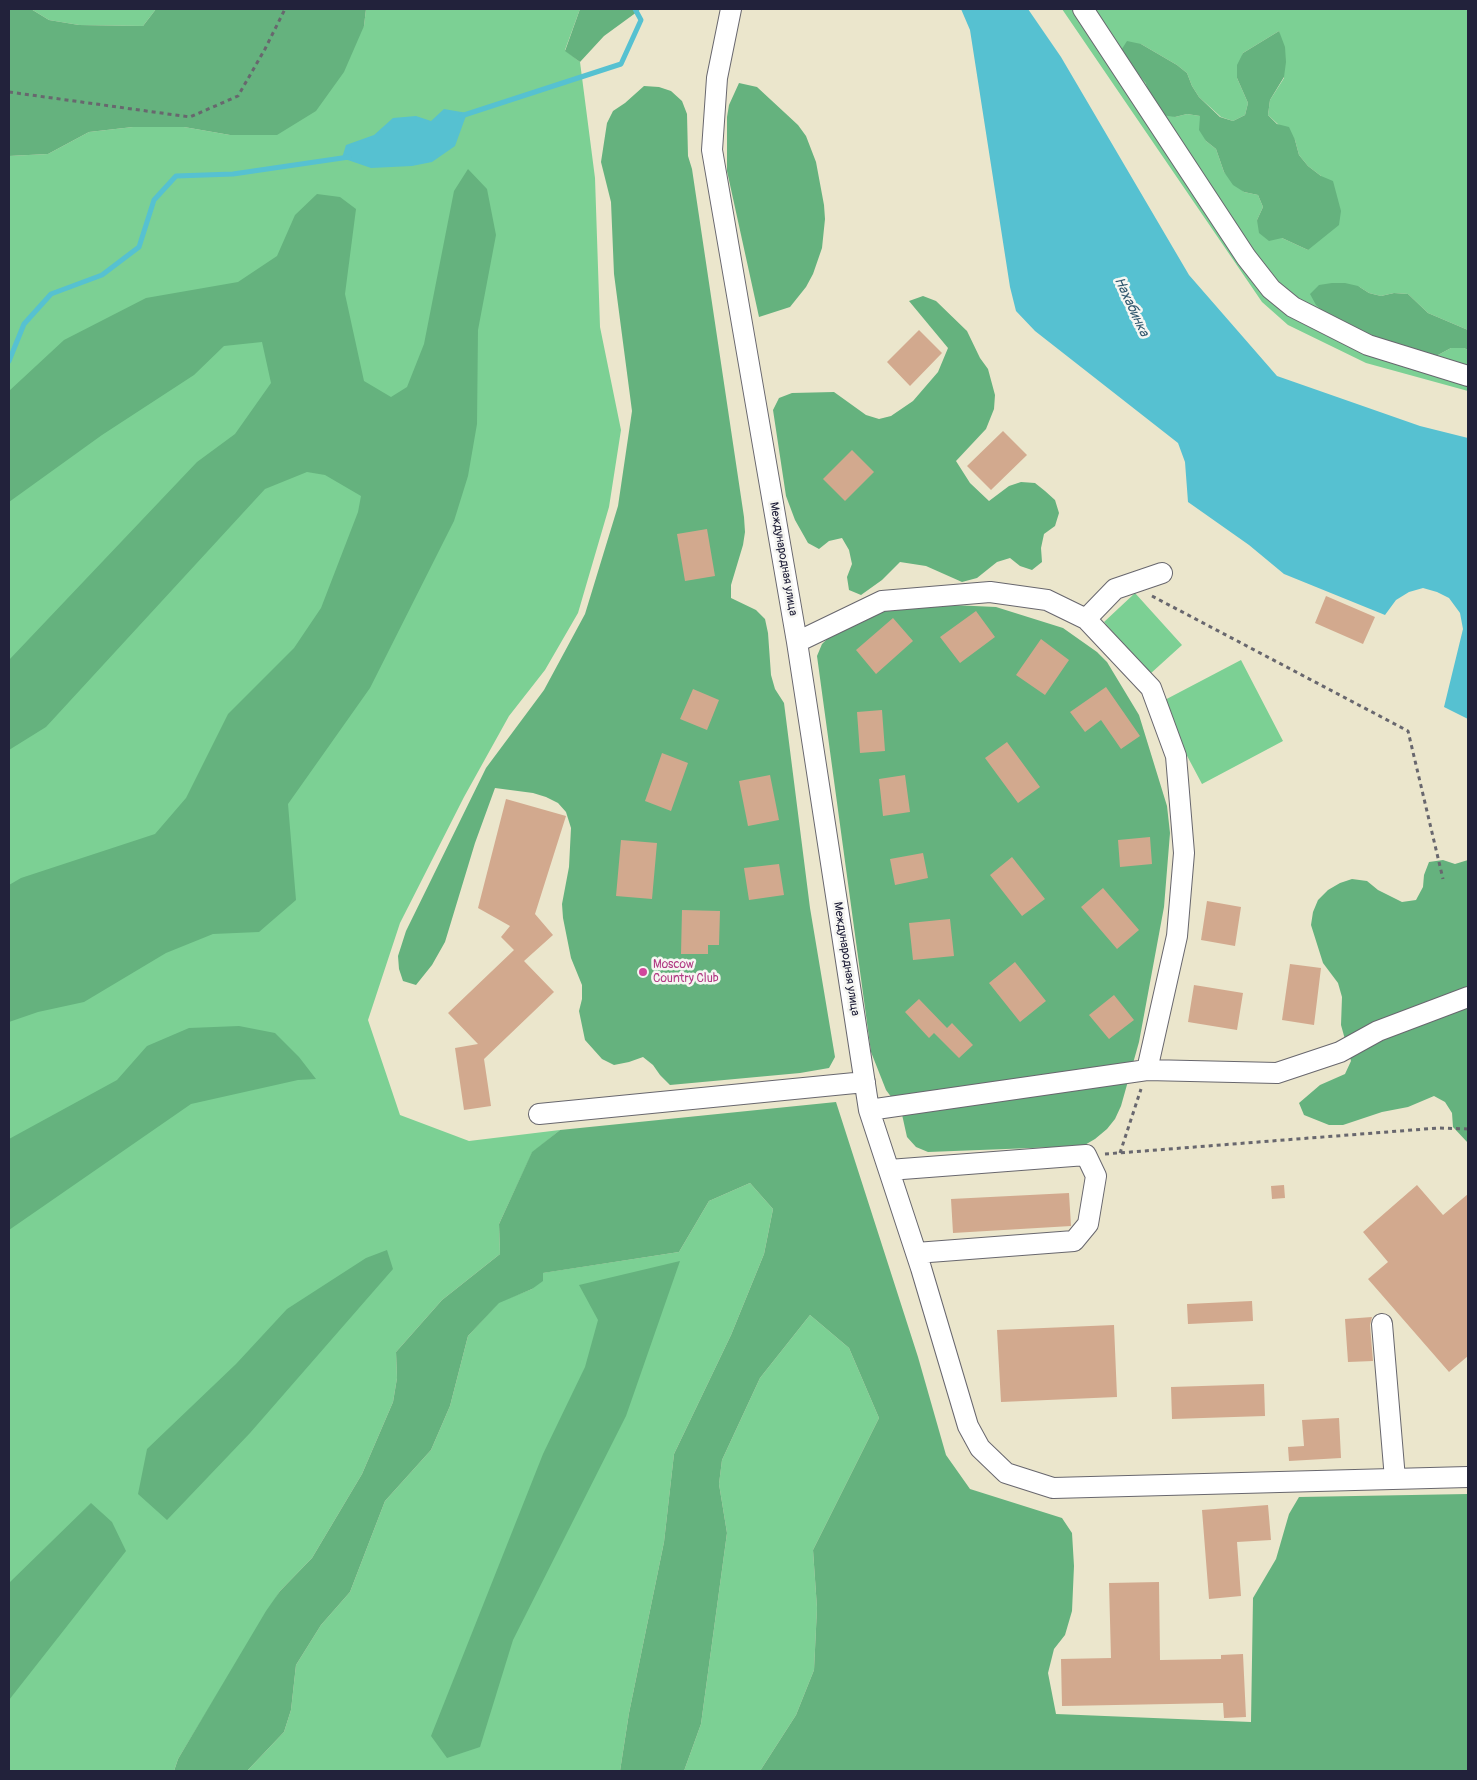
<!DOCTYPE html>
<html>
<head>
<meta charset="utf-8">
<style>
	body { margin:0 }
	#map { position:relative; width:1477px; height:1780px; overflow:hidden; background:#ebe6cc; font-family:Pangolin,sans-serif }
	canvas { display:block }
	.frame { position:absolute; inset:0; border:10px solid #22223b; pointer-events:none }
</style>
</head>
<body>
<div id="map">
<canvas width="1477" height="1780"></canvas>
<div class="frame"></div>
</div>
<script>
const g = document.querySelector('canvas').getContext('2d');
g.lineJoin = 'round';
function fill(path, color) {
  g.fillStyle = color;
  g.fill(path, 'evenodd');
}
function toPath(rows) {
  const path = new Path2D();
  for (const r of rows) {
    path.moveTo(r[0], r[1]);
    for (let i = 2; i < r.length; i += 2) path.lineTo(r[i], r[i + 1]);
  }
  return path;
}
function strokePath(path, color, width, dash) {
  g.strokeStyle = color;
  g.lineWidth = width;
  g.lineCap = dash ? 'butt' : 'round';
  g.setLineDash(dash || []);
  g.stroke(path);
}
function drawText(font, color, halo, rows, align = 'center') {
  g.font = font + ' Pangolin,sans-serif';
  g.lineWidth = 5;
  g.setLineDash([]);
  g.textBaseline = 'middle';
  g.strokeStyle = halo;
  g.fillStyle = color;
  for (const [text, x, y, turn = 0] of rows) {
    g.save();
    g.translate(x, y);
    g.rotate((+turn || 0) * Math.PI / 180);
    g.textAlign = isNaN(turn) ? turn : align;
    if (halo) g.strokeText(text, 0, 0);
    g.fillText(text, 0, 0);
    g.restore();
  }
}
const green = toPath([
	[31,9,156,9,143,26,79,25,49,20],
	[366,9,580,9,565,50,580,62,595,178,600,327,621,430,609,507,578,613,545,670,509,716,464,797,400,923,368,1020,400,1115,469,1141,560,1130,532,1153,499,1224,500,1254,442,1300,396,1352,397,1378,393,1402,362,1474,312,1558,280,1591,178,1759,174,1771,9,1771,9,156,48,154,89,132,133,127,184,127,230,135,364,26],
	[1062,9,1468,9,1468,330,1428,313,1408,294,1394,293,1381,296,1369,293,1358,286,1438,355,1451,348,1464,348,1468,350,1468,391,1366,363,1288,325,1262,302],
	[1279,31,1284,78,1270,100,1268,115,1295,140,1299,155,1308,166,1321,176,1308,250,1282,238,1257,220,1263,207,1258,195,1244,192,1224,172,1216,149,1206,141,1200,116,1187,114,1175,117,1154,106,1145,82,1141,44,1177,65,1187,73,1192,86,1199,97,1221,117,1233,121,1245,115,1248,103,1237,78,1243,53],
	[1135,593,1182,645,1150,674,1104,622],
	[1241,660,1283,741,1202,784,1159,703],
	[750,1183,773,1209,764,1254,731,1335,674,1454,664,1542,629,1713,620,1771,247,1771,284,1732,291,1710,296,1665,321,1625,350,1592,385,1501,431,1450,450,1406,468,1336,499,1302,532,1289,542,1273,679,1252,709,1201],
	[810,1315,849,1348,879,1418,813,1550,817,1608,814,1670,796,1715,760,1771,684,1771,701,1724,727,1533,719,1484,722,1460,760,1378]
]);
const forest = toPath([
	[9,9,31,9,49,20,79,25,143,26,156,9,366,9,364,26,344,72,316,111,277,135,230,135,184,127,133,127,89,132,48,154,9,156],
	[580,9,641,9,604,36,580,62,565,51],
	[1279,31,1285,47,1286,62,1284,77,1270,100,1268,115,1277,124,1289,127,1295,140,1299,155,1308,166,1321,176,1333,181,1341,211,1339,225,1308,250,1282,238,1269,241,1259,233,1257,220,1263,207,1258,195,1244,192,1233,185,1224,172,1216,149,1206,141,1199,130,1200,116,1187,114,1175,117,1162,115,1154,106,1145,82,1120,52,1127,41,1141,44,1177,65,1187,73,1192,86,1199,97,1220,117,1233,121,1245,115,1248,103,1237,78,1237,65,1243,53],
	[739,83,757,87,798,125,806,136,816,162,824,205,825,219,822,248,813,274,806,287,790,307,759,317,727,171,727,117,729,105],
	[644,86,659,87,671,91,682,101,687,114,688,156,692,169,744,517,745,532,743,545,731,585,731,598,756,610,765,619,768,633,771,675,775,689,784,703,810,908,835,1057,829,1068,800,1073,670,1085,660,1075,653,1065,643,1057,629,1062,614,1065,602,1059,585,1040,579,1011,582,999,582,985,571,958,563,918,562,904,569,867,571,828,566,812,558,803,546,797,533,793,495,788,475,843,445,942,432,965,416,985,403,981,399,969,398,956,406,931,486,768,544,690,585,614,618,506,632,411,614,274,611,202,601,162,607,123,613,111,625,103],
	[468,169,487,189,496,235,478,330,477,424,468,476,454,521,370,688,288,804,296,900,259,932,213,934,166,953,84,1002,38,1012,9,1022,9,885,21,878,155,834,186,798,228,714,294,648,321,608,358,512,361,496,325,475,307,472,265,489,46,727,9,750,9,660,197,462,235,434,271,383,262,342,224,346,194,375,102,435,9,502,9,391,64,340,146,298,238,282,277,256,295,215,317,194,340,197,356,209,345,294,364,381,391,397,407,387,424,344,454,191],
	[1332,283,1345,283,1358,286,1369,293,1381,296,1394,293,1408,294,1428,313,1468,330,1468,350,1464,348,1451,348,1438,355,1425,358,1337,320,1326,314,1316,305,1310,294,1319,285],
	[923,296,936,301,967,331,980,358,988,369,995,395,994,409,986,429,956,461,970,483,989,501,1009,486,1021,482,1035,483,1045,491,1055,500,1059,513,1055,526,1044,534,1041,548,1042,562,1032,570,1020,566,1010,558,997,562,977,578,962,582,926,566,900,562,882,580,861,595,849,590,847,577,852,564,849,550,842,538,829,541,819,549,808,543,795,520,786,496,773,410,779,398,792,393,834,392,866,415,879,419,891,416,913,401,938,372,948,348,909,301],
	[952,605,996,607,1063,628,1097,652,1107,662,1139,715,1167,806,1170,833,1164,907,1139,1042,1121,1106,1115,1119,1107,1129,1095,1139,1083,1146,928,1152,916,1147,907,1137,901,1110,886,1090,871,1052,817,656,822,644,832,634,843,627,895,607],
	[1443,860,1455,864,1468,860,1468,1143,1453,1127,1452,1113,1445,1102,1434,1096,1408,1107,1382,1112,1343,1125,1329,1125,1304,1115,1299,1103,1320,1085,1345,1074,1351,1061,1341,1025,1342,997,1338,983,1323,963,1311,925,1313,912,1318,900,1328,890,1340,883,1352,879,1367,881,1378,890,1402,902,1416,900,1423,887,1424,875,1429,862],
	[239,1026,275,1033,299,1057,316,1079,298,1080,191,1104,9,1230,9,1139,117,1080,147,1046,189,1028],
	[836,1102,918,1357,946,1455,970,1489,1062,1518,1072,1533,1074,1566,1072,1611,1065,1635,1054,1649,1048,1673,1056,1714,1251,1722,1253,1598,1276,1559,1289,1514,1299,1497,1468,1494,1468,1771,760,1771,796,1715,814,1670,817,1608,813,1550,879,1418,849,1348,810,1315,760,1378,722,1460,719,1484,727,1533,701,1724,684,1771,620,1771,629,1713,664,1542,674,1454,731,1335,764,1254,773,1209,750,1183,709,1201,679,1252,543,1273,543,1281,532,1289,499,1303,468,1336,450,1406,431,1450,385,1501,350,1592,321,1625,296,1665,291,1710,284,1732,247,1771,174,1771,178,1759,266,1611,280,1591,312,1558,362,1474,393,1402,397,1378,396,1352,442,1300,500,1254,499,1224,532,1152,560,1130],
	[387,1250,393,1269,250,1433,167,1520,138,1494,147,1449,236,1364,287,1309,366,1258],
	[680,1261,626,1416,513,1640,480,1747,447,1758,431,1736,543,1454,585,1367,598,1320,579,1285],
	[91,1503,112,1522,126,1551,9,1700,9,1583]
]);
const water = toPath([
	[961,9,1028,9,1061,57,1189,275,1277,376,1420,426,1468,438,1468,719,1444,707,1463,629,1460,613,1449,598,1437,592,1423,588,1409,592,1396,600,1385,615,1284,574,1249,545,1188,502,1185,462,1178,443,1035,331,1016,311,1010,287,970,30],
	[444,109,467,113,455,146,432,162,412,166,371,168,342,158,346,145,374,135,393,118,416,116,431,121]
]);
const stream = toPath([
	[461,116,621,64,641,20,635,9],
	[9,361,24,324,51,294,102,275,139,247,154,200,176,176,233,174,349,157]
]);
const building = toPath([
	[919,330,942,353,910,386,887,362],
	[1003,431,1027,455,991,490,967,466],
	[852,450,874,472,845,501,823,479],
	[707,529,715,576,685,581,677,534],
	[1326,596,1375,617,1363,644,1315,623],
	[976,611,995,637,960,663,940,637],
	[893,618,913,641,876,674,856,650],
	[1041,639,1069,660,1045,695,1016,675],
	[1106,687,1140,736,1121,749,1101,720,1085,732,1070,712],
	[693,689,719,700,707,730,680,719],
	[882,710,885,751,860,753,857,712],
	[1007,742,1040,787,1018,803,985,758],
	[662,753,688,763,671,811,645,801],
	[770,775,779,820,748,826,739,781],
	[905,775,910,812,883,816,879,779],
	[506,799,566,816,535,914,553,935,524,961,554,992,484,1059,491,1106,464,1110,455,1048,478,1044,448,1013,514,950,501,937,510,926,478,908],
	[1150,837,1152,864,1120,867,1118,840],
	[621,840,657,843,652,899,616,896],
	[923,853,928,878,895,885,890,859],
	[1012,857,1045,899,1022,916,990,875],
	[779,864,784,895,749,900,744,868],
	[1103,888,1139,930,1117,949,1081,907],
	[1207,901,1241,907,1235,946,1201,940],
	[682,910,720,911,719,945,708,945,708,954,681,954],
	[950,919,954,956,913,960,909,923],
	[1015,962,1046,1001,1020,1022,989,983],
	[1290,964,1321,968,1314,1025,1282,1020],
	[1194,985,1243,993,1237,1030,1188,1022],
	[1114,995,1134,1020,1109,1039,1089,1015],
	[919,999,947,1028,952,1023,973,1045,959,1058,934,1033,929,1038,905,1012],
	[1284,1185,1285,1198,1272,1199,1271,1186],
	[1417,1185,1443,1215,1468,1194,1468,1356,1449,1372,1368,1279,1388,1262,1363,1232],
	[1069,1193,1071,1226,953,1233,951,1199],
	[1252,1301,1253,1321,1188,1324,1187,1304],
	[1372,1317,1370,1325,1373,1361,1348,1362,1345,1319],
	[1114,1325,1117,1397,1001,1402,997,1330],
	[1264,1384,1265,1416,1172,1419,1171,1387],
	[1339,1418,1341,1458,1289,1461,1288,1447,1304,1446,1302,1420],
	[1268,1505,1271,1540,1237,1542,1241,1596,1209,1599,1202,1510],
	[1159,1582,1160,1660,1221,1659,1221,1655,1243,1654,1246,1717,1224,1718,1223,1703,1062,1706,1061,1659,1111,1658,1109,1583]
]);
const path = toPath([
	[9,92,190,117,238,96,265,49,285,9],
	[1152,596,1408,731,1443,879],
	[1120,1153,1141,1089],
	[1105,1154,1438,1128,1468,1129]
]);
const minor = toPath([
	[731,9,717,78,712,150,797,642,869,1110,921,1268,968,1426,980,1448,1006,1473,1053,1488,1468,1477],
	[1083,9,1246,257,1271,289,1293,307,1368,345,1468,376],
	[1086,619,1115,589,1162,573],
	[797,642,882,601,990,592,1047,600,1086,619,1151,688,1176,756,1184,853,1177,936,1147,1070],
	[869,1110,1147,1070,1277,1073,1340,1052,1378,1031,1468,997],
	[539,1114,865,1082],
	[889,1170,1086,1155,1096,1176,1088,1224,1074,1241,916,1253],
	[1382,1324,1395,1479]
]);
const markers = [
	[643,972,5,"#d1479c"]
];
const streetNames = [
	["Международная улица",783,559,80],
	["Международная улица",846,959,81]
];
const hotelNames = [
	["Moscow",653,965],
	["Country Club",653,979]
];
const waterNames = [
	["Нахабинка",1131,307,65]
];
fill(green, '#7cd094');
fill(forest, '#65b27e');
fill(water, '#56c1d1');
strokePath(stream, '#56c1d1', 5);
fill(building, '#d2a98e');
strokePath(minor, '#68676e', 22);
strokePath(path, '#68676e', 3, [4, 4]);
strokePath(minor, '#fff', 20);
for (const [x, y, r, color] of markers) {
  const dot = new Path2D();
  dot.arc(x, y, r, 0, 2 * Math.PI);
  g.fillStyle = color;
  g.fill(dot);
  strokePath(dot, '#f6f6f2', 2);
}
drawText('12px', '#22223b', '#f6f6f2', streetNames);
drawText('12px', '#b23c85', '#f6f6f2', hotelNames, 'left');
drawText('italic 14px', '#345a70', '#f6f6f2', waterNames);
</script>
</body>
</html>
